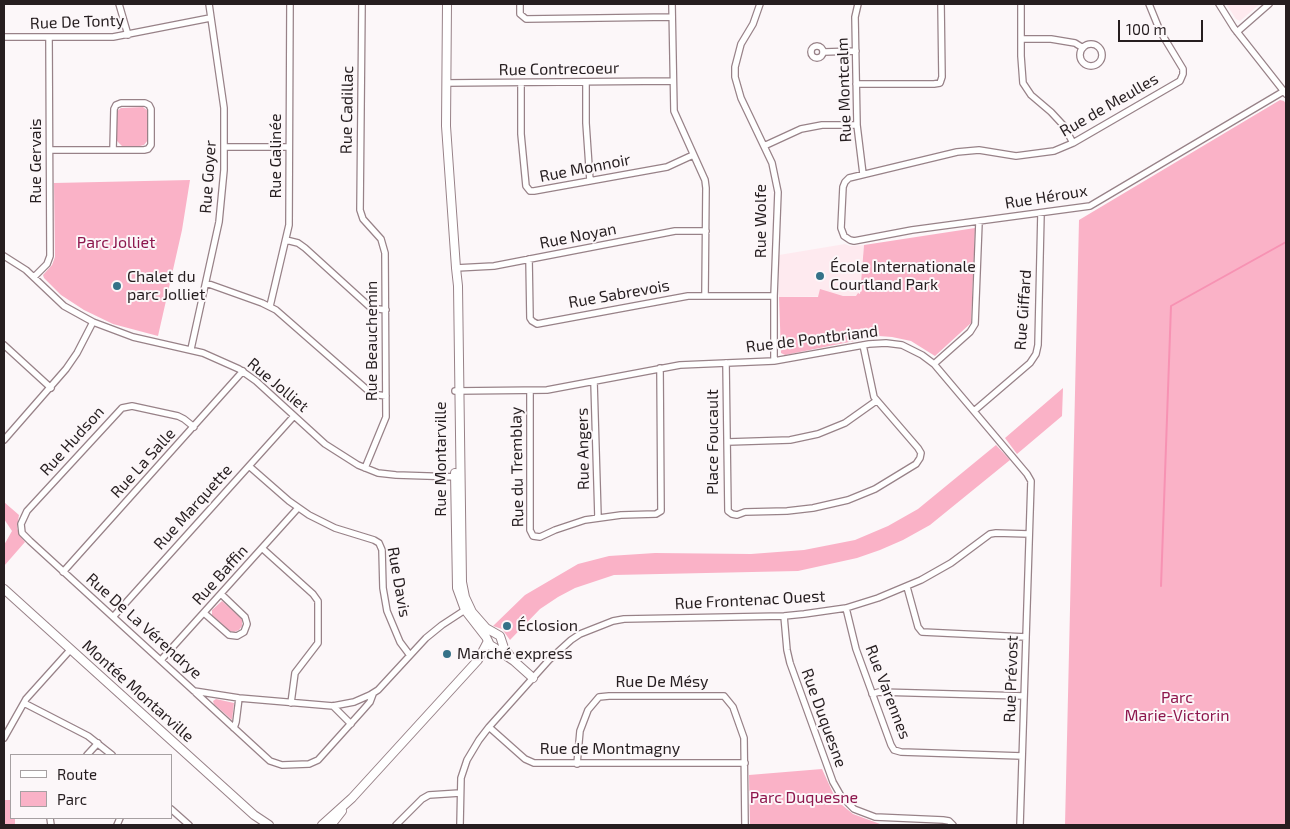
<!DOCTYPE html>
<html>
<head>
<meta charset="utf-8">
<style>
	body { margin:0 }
	#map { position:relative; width:1290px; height:829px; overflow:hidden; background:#fcf7f9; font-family:"Exo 2",sans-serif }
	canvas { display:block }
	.frame { position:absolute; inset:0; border:5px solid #261e20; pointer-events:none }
	.legend { position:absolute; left:10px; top:754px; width:162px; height:65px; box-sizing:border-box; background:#fcf7f9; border:1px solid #a6a0a2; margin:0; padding:6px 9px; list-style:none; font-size:15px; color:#261e20 }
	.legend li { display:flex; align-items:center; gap:10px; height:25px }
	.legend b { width:25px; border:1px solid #a6a0a2 }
	.scale { position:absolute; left:1118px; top:20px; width:85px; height:22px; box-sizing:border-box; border:2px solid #261e20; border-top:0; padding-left:6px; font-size:15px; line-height:18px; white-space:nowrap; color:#261e20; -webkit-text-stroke:4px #fcf7f9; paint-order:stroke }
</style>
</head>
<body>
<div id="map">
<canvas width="1290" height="829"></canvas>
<div class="frame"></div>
<ul class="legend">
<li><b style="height:6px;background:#fff"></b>Route</li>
<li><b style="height:14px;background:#fab2c7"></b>Parc</li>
</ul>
<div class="scale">100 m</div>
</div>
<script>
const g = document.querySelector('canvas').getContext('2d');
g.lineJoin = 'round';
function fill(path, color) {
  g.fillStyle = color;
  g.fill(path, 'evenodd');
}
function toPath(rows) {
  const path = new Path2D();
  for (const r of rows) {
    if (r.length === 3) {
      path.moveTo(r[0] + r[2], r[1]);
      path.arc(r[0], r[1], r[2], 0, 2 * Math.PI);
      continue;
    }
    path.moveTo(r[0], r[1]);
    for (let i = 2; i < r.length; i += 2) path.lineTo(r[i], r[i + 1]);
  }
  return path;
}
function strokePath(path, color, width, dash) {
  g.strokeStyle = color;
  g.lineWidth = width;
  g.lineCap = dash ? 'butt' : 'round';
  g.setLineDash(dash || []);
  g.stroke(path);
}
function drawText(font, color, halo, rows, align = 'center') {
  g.font = font + ' "Exo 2",sans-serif';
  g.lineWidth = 4;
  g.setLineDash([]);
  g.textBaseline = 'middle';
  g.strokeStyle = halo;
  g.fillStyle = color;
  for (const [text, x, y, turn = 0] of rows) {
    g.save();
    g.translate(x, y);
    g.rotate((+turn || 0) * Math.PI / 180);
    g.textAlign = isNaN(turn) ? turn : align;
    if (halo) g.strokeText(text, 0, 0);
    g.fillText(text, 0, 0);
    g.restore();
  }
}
const built = toPath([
	[1226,4,1260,4,1240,21,1236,19],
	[845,244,850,246,864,245,859,296,779,297,779,255]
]);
const green = toPath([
	[1280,100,1284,101,1286,104,1286,825,1065,825,1079,220],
	[143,107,148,111,148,140,144,145,140,146,122,146,117,141,116,112,121,108],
	[190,180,182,230,158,336,113,324,84,310,61,295,44,278,43,275,52,265,55,257,54,183],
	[975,228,971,323,935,356,911,341,892,337,879,336,785,355,781,353,779,297,818,297,820,289,843,296,856,296,858,293,860,294,864,245],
	[1063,388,1062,416,1017,454,1005,438],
	[996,445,1010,460,930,525,903,540,880,550,857,558,798,571,614,575,575,588,558,597,540,609,510,640,502,629,493,626,525,595,578,564,609,556,655,553,751,554,804,550,855,540,888,526,918,509],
	[4,502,19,515,17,528,20,536,25,542,4,566,4,545,12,531,4,519],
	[222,601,242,619,242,626,239,630,234,632,230,631,212,615,212,610],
	[216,699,234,703,232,720,214,704,213,701],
	[822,769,833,793,842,805,853,814,880,824,908,825,750,825,749,775],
	[4,800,11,800,11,818,15,818,15,825,4,825]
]);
const stream = toPath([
	[1161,586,1171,306,1286,242]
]);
const street = toPath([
	[119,4,128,35],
	[362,4,360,210,363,219,381,239,385,253,386,417,365,468],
	[520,4,520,14,526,19,672,17],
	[672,4,674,111,705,180,706,188,705,295],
	[760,4,753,24,741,44,735,67,735,77,741,98,772,163,778,192,774,296,774,361],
	[858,4,855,17,857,125,863,174],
	[1021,4,1021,56,1023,83,1031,95,1051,112,1064,126,1073,143],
	[1149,4,1160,31,1183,69,1183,74,1180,81,1073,143,1054,151,1016,156,979,150,957,152,849,178,845,182,843,187,841,228,844,236,850,240,854,241,912,230,1090,206,1284,91],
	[1219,4,1234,28,1286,94],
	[1237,32,1269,4],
	[4,37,113,37,210,18],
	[1021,39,1051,39,1075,43,1083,48],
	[1091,55,11],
	[817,52,6],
	[824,52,856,51],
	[446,83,672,81],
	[521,83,521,134,526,186,530,191,534,191,667,167,693,155],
	[586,83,586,123,590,181],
	[856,84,934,84,940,83,942,77,941,4],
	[764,146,801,129,822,125,857,125],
	[225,147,289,147],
	[50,150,144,150,148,149,151,145,151,109,149,105,145,103,121,103,116,105,114,109,113,150],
	[286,240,298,243,305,248,371,308,386,310],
	[4,256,26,270,64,306,93,322,133,337,203,353,239,369,256,381,325,444,358,465,378,473,396,475,458,477],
	[529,259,530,318,532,321,537,324,688,296,774,296],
	[456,268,494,266,675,231,706,231],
	[34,277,47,264,50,256,49,37],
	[206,283,262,303,276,310,372,394,386,396],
	[270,306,289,225,290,4],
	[4,345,51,388],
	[191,349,219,222,224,170,224,108,209,4],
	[726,363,728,511,732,514,737,515,745,512,787,511,813,508,848,500,875,489,916,464,920,458,921,453,918,448,874,397,863,345],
	[934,364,970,332,975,324,979,222],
	[594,382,598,517],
	[455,391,547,390,680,365,774,361,869,344,886,343,902,345,922,355,934,364,1027,474,1031,481,1020,825],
	[530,391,530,530,533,536,540,537,555,530,585,520,621,515,656,514,661,511,660,368],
	[974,411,1030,363,1036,354,1038,345,1041,213],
	[194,427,184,419,178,416,132,406,122,408,27,511,21,524,22,533,30,541,194,691,239,698,333,706,354,702,370,695,378,690,426,638,442,625,468,608],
	[4,440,66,369,77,353,93,322],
	[728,442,790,440,818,434,845,423,876,401],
	[249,466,289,501,309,515,335,528,374,540,379,543,382,550,383,588,387,611,400,642,409,654],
	[263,549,313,594,318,601,318,643,295,673,291,703],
	[63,572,243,371],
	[907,587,918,627,922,632,1026,637],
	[846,608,856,649,891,745,894,750,901,752,1022,756],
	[204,613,229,635,237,636,244,632,247,624,245,617,221,594],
	[784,616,787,650,790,663,833,782,841,796,854,809,875,817,943,820,949,821,953,825],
	[113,617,294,416],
	[161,660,298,508],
	[196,693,270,761,282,765,309,764,318,760,363,710,370,702,373,694],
	[872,694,879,692,1024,696],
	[24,703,88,736,112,755],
	[333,706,351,724],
	[489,727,525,759,534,763,745,763],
	[234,728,236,722,239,698],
	[4,738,26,699,71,649],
	[87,755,98,743],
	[577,764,580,731,588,710,599,697,609,696,724,696,733,707,744,738,745,825],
	[171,809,189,825],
	[50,818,51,825],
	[117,825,120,818],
	[396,825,422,799,429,795,460,793],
	[460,825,461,778,467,760,479,740,489,727,549,660,571,640,580,634,613,621,624,619,784,616,804,614,846,608,878,598,921,580,951,563,990,534,996,533,1029,534]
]);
const secondary = toPath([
	[447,4,446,126,456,268,458,286,462,582,465,597,472,612,486,628,500,636,504,648,514,661],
	[455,473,457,588,465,610,486,637,490,645,495,648],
	[4,589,254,815,269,825],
	[495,648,514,661,533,678],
	[322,825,352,798,478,660,488,641],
	[331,825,342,811]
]);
const markers = [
	[820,276,5,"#357288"],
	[117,286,5,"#357288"],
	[507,626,5,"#357288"],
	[447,654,5,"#357288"]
];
const streetNames = [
	["Rue De Tonty",77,22,-2],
	["Rue Contrecoeur",559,69,-1],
	["Rue Montcalm",844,90,-92],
	["Rue de Meulles",1109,105,-30],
	["Rue Cadillac",347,110,-89],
	["Rue Galinée",276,156,-90],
	["Rue Gervais",36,161,-90],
	["Rue Monnoir",585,168,-11],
	["Rue Goyer",208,177,-86],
	["Rue Héroux",1046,197,-9],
	["Rue Wolfe",761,221,-90],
	["Rue Noyan",578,236,-11],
	["Rue Sabrevois",619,294,-10],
	["Rue Giffard",1023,310,-86],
	["Rue de Pontbriand",812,339,-7],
	["Rue Beauchemin",372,341,-90],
	["Rue Jolliet",278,385,40],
	["Rue Hudson",72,441,-48],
	["Place Foucault",713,442,-90],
	["Rue Angers",583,449,-91],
	["Rue Montarville",441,459,-90],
	["Rue La Salle",143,463,-48],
	["Rue du Tremblay",517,467,-91],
	["Rue Marquette",193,507,-48],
	["Rue Baffin",220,575,-48],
	["Rue Davis",399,582,80],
	["Rue Frontenac Ouest",750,600,-3],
	["Rue De La Vérendrye",144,626,42],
	["Rue Prévost",1011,679,-88],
	["Rue De Mésy",662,682],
	["Montée Montarville",138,691,42],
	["Rue Varennes",888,692,69],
	["Rue Duquesne",824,718,70],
	["Rue de Montmagny",610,749]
];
const parkNames = [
	["Parc Jolliet",116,243],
	["Parc",1177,698],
	["Marie-Victorin",1177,716],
	["Parc Duquesne",804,798]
];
const poiNames = [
	["École Internationale",830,267],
	["Courtland Park",830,285],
	["Chalet du",127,277],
	["parc Jolliet",127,295],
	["Éclosion",517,626],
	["Marché express",457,654]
];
fill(built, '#feeaef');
fill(green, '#fab2c7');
strokePath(stream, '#f792b3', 2);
strokePath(street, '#988288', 8);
strokePath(secondary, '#988288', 10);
strokePath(street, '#fff', 5.5);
strokePath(secondary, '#fff', 8);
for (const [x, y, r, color] of markers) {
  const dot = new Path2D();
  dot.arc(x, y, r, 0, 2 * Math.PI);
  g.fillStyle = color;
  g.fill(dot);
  strokePath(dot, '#fcf7f9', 2);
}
drawText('16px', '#261e20', '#fcf7f9', streetNames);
drawText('16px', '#8d174d', '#fcf7f9', parkNames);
drawText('16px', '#261e20', '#fcf7f9', poiNames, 'left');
</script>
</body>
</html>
